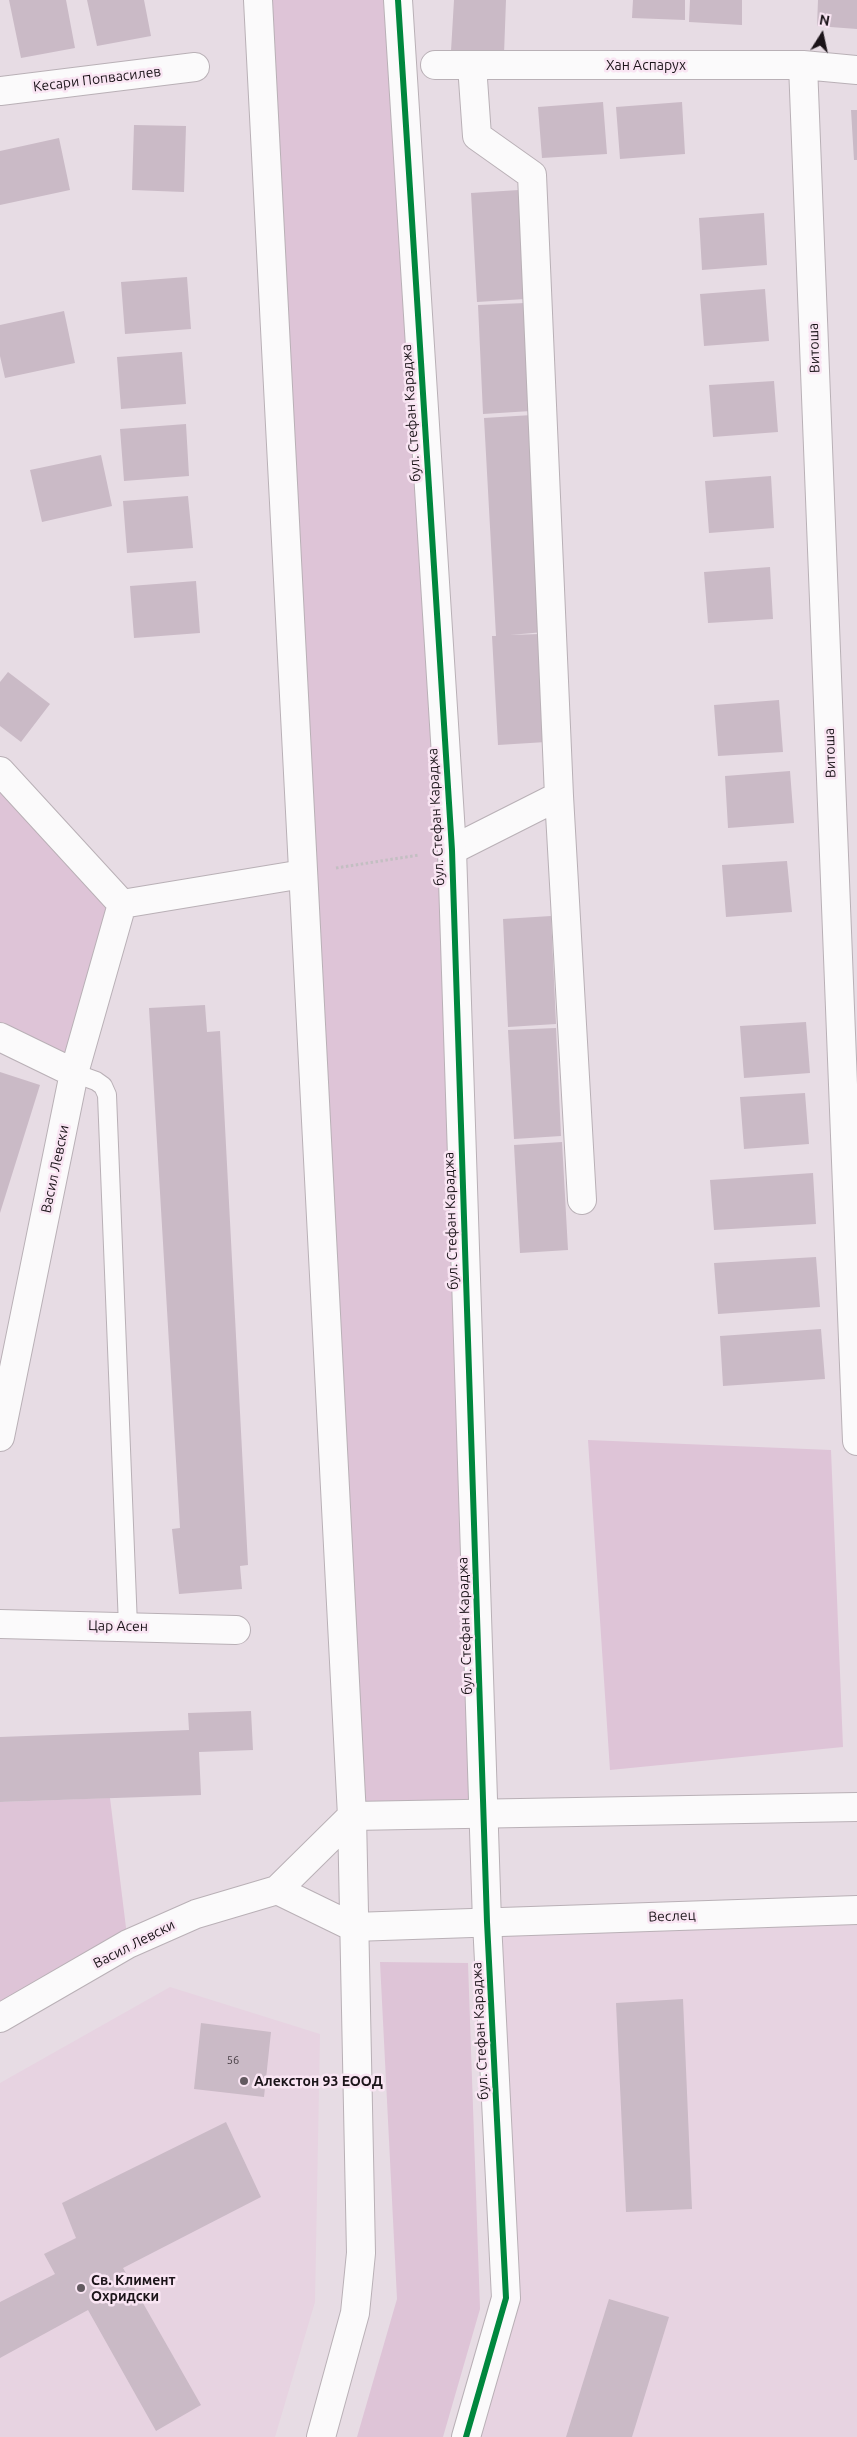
<!DOCTYPE html>
<html>
<head>
<meta charset="utf-8">
<style>
	body { margin:0 }
	#map { position:relative; width:857px; height:2437px; overflow:hidden; background:#e7dce4; font-family:Ubuntu,sans-serif }
	canvas { display:block }
	.north { position:absolute; left:797px; top:10px; width:50px; height:50px; -webkit-text-stroke:4px #f9e5f3; paint-order:stroke; rotate:10deg; font-size:14px; font-weight:700; line-height:20px; text-align:center; color:#1b1419 }
	.north::after { content:''; display:block; margin:auto; width:18px; height:22px; background:#1b1419; clip-path:polygon(50% 0,100% 100%,50% 72%,0 100%) }
</style>
</head>
<body>
<div id="map">
<canvas width="857" height="2437"></canvas>
<div class="north">N</div>
</div>
<script>
const g = document.querySelector('canvas').getContext('2d');
g.lineJoin = 'round';
function fill(path, color) {
  g.fillStyle = color;
  g.fill(path, 'evenodd');
}
function toPath(rows) {
  const path = new Path2D();
  for (const r of rows) {
    path.moveTo(r[0], r[1]);
    for (let i = 2; i < r.length; i += 2) path.lineTo(r[i], r[i + 1]);
  }
  return path;
}
function strokePath(path, color, width, dash) {
  g.strokeStyle = color;
  g.lineWidth = width;
  g.lineCap = dash ? 'butt' : 'round';
  g.setLineDash(dash || []);
  g.stroke(path);
}
function drawText(font, color, halo, rows, align = 'center') {
  g.font = font + ' Ubuntu,sans-serif';
  g.lineWidth = 5;
  g.setLineDash([]);
  g.textBaseline = 'middle';
  g.strokeStyle = halo;
  g.fillStyle = color;
  for (const [text, x, y, turn = 0] of rows) {
    g.save();
    g.translate(x, y);
    g.rotate((+turn || 0) * Math.PI / 180);
    g.textAlign = isNaN(turn) ? turn : align;
    if (halo) g.strokeText(text, 0, 0);
    g.fillText(text, 0, 0);
    g.restore();
  }
}
const built = toPath([
	[857,1910,857,2437,466,2437,506,2298,487,1922],
	[170,1987,320,2034,315,2302,275,2437,0,2437,0,2083]
]);
const green = toPath([
	[258,0,398,0,452,850,483,1814,352,1816],
	[0,771,122,904,74,1073,0,1037],
	[588,1440,831,1450,843,1747,610,1770],
	[110,1798,128,1944,0,2018,0,1802],
	[380,1962,468,1963,480,2309,443,2437,357,2437,397,2299]
]);
const building = toPath([
	[9,0,66,0,75,48,21,58],
	[87,0,144,0,151,36,97,46],
	[454,0,506,0,504,54,451,51],
	[633,0,685,0,685,20,632,18],
	[690,0,742,0,742,25,689,22],
	[818,0,857,0,857,29,817,26],
	[603,102,607,154,542,158,538,107],
	[682,102,685,154,620,159,616,107],
	[851,110,857,110,857,160,854,160],
	[134,125,186,126,184,192,132,190],
	[59,138,70,190,0,205,0,151],
	[519,190,525,299,477,302,471,193],
	[764,213,767,265,702,270,699,218],
	[187,277,191,329,125,334,121,282],
	[765,289,769,341,704,346,700,294],
	[525,303,531,411,483,414,478,305],
	[64,311,75,363,5,378,0,356,0,325],
	[182,352,186,404,121,409,117,357],
	[774,381,778,432,713,437,709,385],
	[532,415,544,632,510,635,540,634,546,742,498,745,492,636,496,636,484,418],
	[186,424,189,476,124,481,120,429],
	[101,455,112,506,42,522,30,470],
	[771,476,774,528,709,533,705,481],
	[188,496,193,548,127,553,123,501],
	[770,567,773,619,708,623,704,572],
	[196,581,200,633,134,638,130,586],
	[8,672,50,704,21,742,0,726,0,682],
	[779,700,783,752,718,756,714,705],
	[790,771,794,823,728,828,725,776],
	[787,861,792,912,726,917,722,865],
	[551,916,556,1024,508,1027,503,919],
	[205,1005,207,1032,220,1031,248,1565,240,1566,242,1589,179,1594,172,1529,180,1528,149,1008],
	[806,1022,810,1073,744,1078,740,1026],
	[556,1028,561,1136,514,1139,508,1030],
	[0,1072,40,1085,0,1213],
	[805,1093,809,1144,744,1149,740,1097],
	[562,1142,568,1250,520,1253,514,1145],
	[813,1173,816,1224,714,1230,710,1180],
	[816,1257,820,1307,718,1314,714,1263],
	[821,1329,825,1379,723,1386,720,1336],
	[251,1711,253,1750,199,1752,201,1795,0,1802,0,1737,189,1730,188,1713],
	[683,1999,692,2209,626,2212,616,2003],
	[201,2023,271,2032,264,2097,194,2089],
	[226,2122,261,2197,123,2268,201,2405,156,2431,88,2310,0,2358,0,2302,55,2274,44,2254,76,2238,62,2203],
	[609,2299,669,2317,632,2437,566,2437]
]);
const path = toPath([
	[336,868,419,855]
]);
const service = toPath([
	[74,1073,96,1081,103,1086,107,1095,128,1626]
]);
const minor = toPath([
	[435,65,803,65,857,70],
	[472,65,477,136,532,175,559,796,582,1200],
	[803,65,857,1441],
	[0,91,195,67],
	[0,771,122,904,303,874],
	[452,850,559,796],
	[0,1037,74,1073],
	[0,1437,74,1073,122,904],
	[0,1624,236,1630],
	[352,1816,857,1807],
	[353,1927,857,1910]
]);
const tertiary = toPath([
	[258,0,352,1816,361,2253,355,2313,321,2437],
	[398,0,452,850,487,1922,506,2298,466,2437],
	[277,1890,353,1927],
	[0,2018,128,1944,196,1914,277,1890,352,1816]
]);
const cycleway = toPath([
	[398,0,452,850,487,1922,506,2298,466,2437]
]);
const markers = [
	[244,2081,5,"#625a60"],
	[81,2288,5,"#625a60"]
];
const numberNames = [
	["56",233,2060]
];
const streetNames = [
	["Хан Аспарух",646,65],
	["Кесари Попвасилев",97,79,-7],
	["Витоша",814,348,-92],
	["бул. Стефан Караджа",411,413,-94],
	["Витоша",830,753,-92],
	["бул. Стефан Караджа",436,817,-93],
	["Васил Левски",55,1169,-78],
	["бул. Стефан Караджа",451,1221,-92],
	["Цар Асен",118,1626,1],
	["бул. Стефан Караджа",465,1626,-92],
	["Веслец",672,1916,-2],
	["Васил Левски",134,1944,-27],
	["бул. Стефан Караджа",480,2031,-93]
];
const poiNames = [
	["Алекстон 93 ЕООД",254,2081],
	["Св. Климент",91,2280],
	["Охридски",91,2296]
];
fill(built, '#e7d3e1');
fill(green, '#dec4d7');
fill(building, '#cabac6');
strokePath(service, '#b9b0b6', 20);
strokePath(minor, '#b9b0b6', 30);
strokePath(tertiary, '#b9b0b6', 30);
strokePath(path, '#c3bfc2', 3, [2.5, 2.5]);
strokePath(service, '#fbfafb', 18);
strokePath(minor, '#fbfafb', 28);
strokePath(tertiary, '#fbfafb', 28);
strokePath(cycleway, '#00873e', 6);
for (const [x, y, r, color] of markers) {
  const dot = new Path2D();
  dot.arc(x, y, r, 0, 2 * Math.PI);
  g.fillStyle = color;
  g.fill(dot);
  strokePath(dot, '#f9e5f3', 2);
}
drawText('11px', '#473e44', null, numberNames);
drawText('14px', '#1b1419', '#f9e5f3', streetNames);
drawText('bold 14px', '#1b1419', '#f9e5f3', poiNames, 'left');
</script>
</body>
</html>
